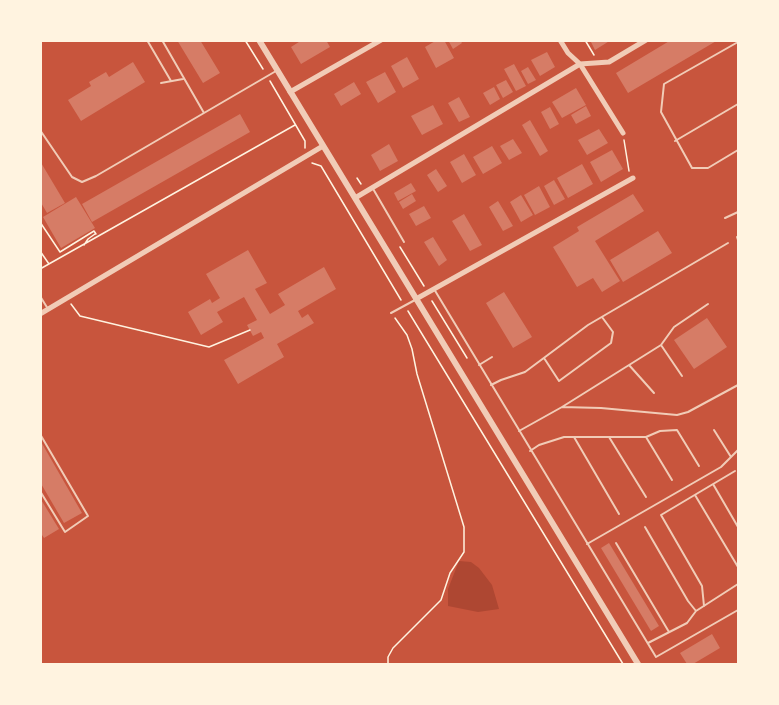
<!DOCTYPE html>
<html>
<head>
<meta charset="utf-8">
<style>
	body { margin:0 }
	#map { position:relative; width:779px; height:705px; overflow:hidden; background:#c8553d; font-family:"Exo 2",sans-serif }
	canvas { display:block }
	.frame { position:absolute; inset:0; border:42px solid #fff3e0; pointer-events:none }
</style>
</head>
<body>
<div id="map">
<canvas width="779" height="705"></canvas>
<div class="frame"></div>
</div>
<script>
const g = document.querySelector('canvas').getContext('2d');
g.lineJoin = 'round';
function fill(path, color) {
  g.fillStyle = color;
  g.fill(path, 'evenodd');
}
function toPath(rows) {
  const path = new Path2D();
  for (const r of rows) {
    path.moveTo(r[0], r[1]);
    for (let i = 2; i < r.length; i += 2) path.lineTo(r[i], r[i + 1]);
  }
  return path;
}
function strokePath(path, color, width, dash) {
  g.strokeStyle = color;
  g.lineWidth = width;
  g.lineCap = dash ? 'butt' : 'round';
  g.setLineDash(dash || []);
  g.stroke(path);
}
const green = toPath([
	[459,561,471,562,479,568,492,585,499,609,478,612,448,606,448,589]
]);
const building = toPath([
	[177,40,200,40,220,73,203,83],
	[302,40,326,40,330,47,301,64,291,47],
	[437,40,444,40,454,58,436,68,425,47],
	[448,40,460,40,462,43,453,49],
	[590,40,611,40,595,50],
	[671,40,718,40,628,93,616,73],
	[547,52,555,67,540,76,531,60],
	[407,57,419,79,403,88,391,66],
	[133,62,145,82,81,121,68,100,91,86,89,82,106,72,109,77],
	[514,64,526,86,516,91,504,69],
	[528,67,536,80,528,84,521,71],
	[385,72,396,92,378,103,366,82],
	[506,80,513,92,503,98,496,85],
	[354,82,361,94,341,106,334,94],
	[494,87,500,99,490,105,483,93],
	[576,88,586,105,562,118,552,102],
	[459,97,470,117,459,122,448,103],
	[433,105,443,124,422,135,411,116],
	[586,106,591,116,576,124,571,115],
	[550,107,559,124,550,129,541,112],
	[240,114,250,132,92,222,82,204],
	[530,120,548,151,540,156,522,125],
	[599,129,608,143,587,155,578,140],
	[513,139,522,153,509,160,500,146],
	[389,144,398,161,380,171,371,155],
	[492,146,502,163,483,174,473,157],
	[612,150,623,169,601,182,590,162],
	[464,154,476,175,462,183,450,162],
	[40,161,65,203,47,213,40,201],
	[582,164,593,184,568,198,557,178],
	[436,169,447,186,438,192,427,175],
	[554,180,565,199,554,205,544,186],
	[411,183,416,191,398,201,394,193],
	[539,186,550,207,535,215,524,195],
	[412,194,416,201,403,209,399,202],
	[633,194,644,211,595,241,620,281,602,292,593,278,577,287,553,247,579,231,577,227],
	[521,195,533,215,521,222,510,202],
	[76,197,95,228,61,248,43,217],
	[498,201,513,226,503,231,489,207],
	[424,206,431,218,416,226,409,214],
	[464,214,482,245,470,251,452,221],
	[658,231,672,253,623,282,610,260],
	[433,237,447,260,439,266,424,242],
	[248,250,267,283,255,289,270,314,285,305,278,294,324,267,336,289,298,311,302,318,308,314,314,323,277,344,284,357,238,384,224,360,264,338,261,332,253,336,247,325,257,320,244,297,217,312,223,322,201,335,188,312,210,299,212,303,220,298,206,274],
	[504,292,532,337,513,348,486,303],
	[707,318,727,347,694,369,674,340],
	[40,440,82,513,64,523,40,482],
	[40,498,59,529,44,538,40,532],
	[609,543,659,626,651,631,601,548],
	[712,634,720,648,693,664,687,664,680,653]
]);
const path = toPath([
	[245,40,263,69],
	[585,40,594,55],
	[270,81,305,141,305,148],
	[624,140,629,171],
	[312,163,321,166,401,300],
	[357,178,361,184],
	[40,222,60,252,94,231,96,234],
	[84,245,88,239,95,234],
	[400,247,424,286],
	[40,251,49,264],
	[40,269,295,125],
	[432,301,467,358],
	[71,304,80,316,209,347,250,330],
	[408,311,623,664],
	[388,664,388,657,393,648,441,600,450,573,464,552,464,527,417,374,412,349,407,335,395,318]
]);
const service = toPath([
	[147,40,171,81],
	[162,40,204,113],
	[738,42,664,84,661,112,692,168,708,168,738,150],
	[161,83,183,79],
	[40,130,72,177,82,182,96,176,276,71],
	[675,141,738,104],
	[372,187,404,242],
	[725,218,738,212],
	[737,237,738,240],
	[434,289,656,657,738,610],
	[40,296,48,309],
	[391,313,415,300],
	[661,345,674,327,708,304],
	[544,358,559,381,611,343,613,332,602,317],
	[479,365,492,357],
	[629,365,654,393],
	[491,385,501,380,525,372,588,325,728,243],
	[562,407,601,408,677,415,688,412,738,385],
	[714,430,731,457],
	[519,431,562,407,661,345,682,376],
	[40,434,88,516,65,532,40,491],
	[574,437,619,514],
	[609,437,646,497],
	[646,437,672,480],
	[530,451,539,445,564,437,646,437,660,431,677,430,699,466],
	[713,484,738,527],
	[695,495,738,567],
	[645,527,688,601,696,611],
	[616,543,669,632],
	[587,544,721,467,738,450],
	[704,606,702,586,661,515,735,471],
	[648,643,687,623,696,611,738,584]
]);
const minor = toPath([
	[560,40,568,53,580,64,623,133],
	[290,92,381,40],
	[355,198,580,64,609,62,646,40],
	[416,299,633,178],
	[40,314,323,146]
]);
const tertiary = toPath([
	[259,40,638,664]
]);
fill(green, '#ae4732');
fill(building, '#d67c66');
strokePath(path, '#fff3e0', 1.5);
strokePath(service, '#f1ccb7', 2);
strokePath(minor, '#f1ccb7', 5);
strokePath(tertiary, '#f1ccb7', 6);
</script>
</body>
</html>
